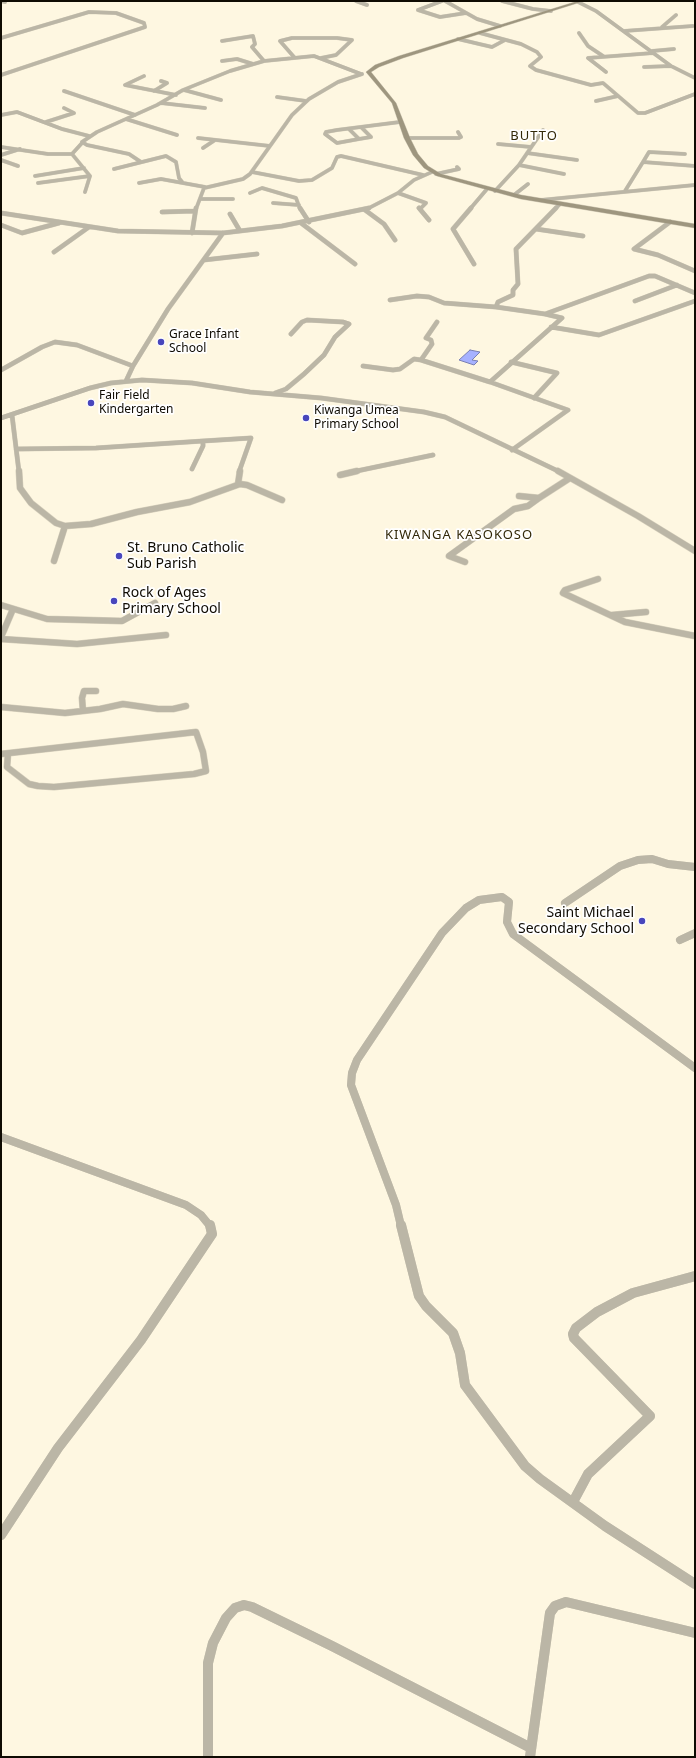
<!DOCTYPE html>
<html>
<head>
<meta charset="utf-8">
<style>
	body { margin:0 }
	#map { position:relative; width:696px; height:1758px; overflow:hidden; background:#fef7e1; font-family:"Noto Sans",sans-serif }
	canvas { display:block }
	.frame { position:absolute; inset:0; border:2px solid #0f0b02; pointer-events:none }
</style>
</head>
<body>
<div id="map">
<canvas width="696" height="1758"></canvas>
<div class="frame"></div>
</div>
<script>
const g = document.querySelector('canvas').getContext('2d');
g.lineJoin = 'round';
function fill(path, color) {
  g.fillStyle = color;
  g.fill(path, 'evenodd');
}
function toPath(rows) {
  const path = new Path2D();
  for (const r of rows) {
    path.moveTo(r[0], r[1]);
    for (let i = 2; i < r.length; i += 2) path.lineTo(r[i], r[i + 1]);
  }
  return path;
}
function strokePath(path, color, width, dash) {
  g.strokeStyle = color;
  g.lineWidth = width;
  g.lineCap = dash ? 'butt' : 'round';
  g.setLineDash(dash || []);
  g.stroke(path);
}
function drawText(font, color, halo, rows, align = 'center') {
  g.font = font + ' "Noto Sans",sans-serif';
  g.lineWidth = 3.5;
  g.setLineDash([]);
  g.textBaseline = 'middle';
  g.strokeStyle = halo;
  g.fillStyle = color;
  for (const [text, x, y, turn = 0] of rows) {
    g.save();
    g.translate(x, y);
    g.rotate((+turn || 0) * Math.PI / 180);
    g.textAlign = isNaN(turn) ? turn : align;
    if (halo) g.strokeText(text, 0, 0);
    g.fillText(text, 0, 0);
    g.restore();
  }
}
const water = toPath([
	[470,350,480,352,472,360,478,361,474,365,459,360,470,350]
]);
const streetFar4 = toPath([
	[1,1,5,2],
	[356,1,367,5],
	[445,1,477,19,500,26],
	[502,1,533,9,551,11],
	[578,2,596,11,671,66,695,78],
	[418,10,440,17,466,13],
	[418,10,442,1],
	[662,27,676,15],
	[624,31,693,26],
	[480,33,521,44,537,52,541,57,530,66,536,70,591,85,603,83,638,113,645,113,695,94],
	[579,33,588,46,603,56],
	[1,38,89,12,116,13,144,23,145,27,1,75],
	[458,39,492,47,505,40],
	[222,41,253,36,255,44,252,47,264,61],
	[652,51,674,49],
	[294,57,280,41,292,38,337,38,352,40,336,55,321,58],
	[222,61,237,59,253,64],
	[644,67,671,66],
	[606,72,588,58,653,53],
	[144,76,125,85,176,95],
	[184,90,221,100],
	[64,91,135,115],
	[154,91,167,83,161,81],
	[277,97,306,101],
	[596,101,618,96],
	[161,103,205,108],
	[1,115,17,112,62,129,89,136],
	[126,119,177,135],
	[46,122,74,113,64,108],
	[349,129,359,139,371,137,361,127],
	[407,138,459,138,461,137,458,132],
	[359,139,337,143,325,134,326,132,337,130,400,122],
	[498,144,531,147],
	[270,146,292,115,309,99,338,82,362,74],
	[1,147,48,154,72,154,90,176,85,192],
	[203,148,215,140],
	[527,153,577,160],
	[72,154,82,143],
	[1,155,20,149],
	[1,160,18,166],
	[141,162,129,154,87,145,82,142,97,132,157,105,183,90,230,71,264,61,314,56,361,74],
	[643,162,649,152,685,154],
	[519,165,564,174],
	[114,169,166,156,176,162,179,178,183,183],
	[252,172,299,181,312,180,332,168,337,157,341,156,423,175],
	[436,174,459,169,457,167],
	[35,176,84,168],
	[38,183,90,176],
	[139,183,161,179,205,187],
	[495,191,519,165,543,130],
	[625,191,643,162,695,166],
	[250,193,262,188,296,198,300,209],
	[398,193,426,203,420,209],
	[514,195,528,184],
	[200,199,233,199],
	[541,200,695,185],
	[273,203,299,205],
	[196,209,204,188,243,179,250,174,270,146,198,138],
	[367,209,398,193,414,180,432,172],
	[470,209,487,189],
	[555,209,560,204]
]);
const streetFar3 = toPath([
	[300,208,309,222],
	[419,208,429,220],
	[471,208,453,229,474,264],
	[365,210,384,224,395,240],
	[162,212,195,211],
	[1,213,118,231,223,233,282,226,369,208],
	[230,214,240,231],
	[670,222,634,249,658,255,695,271],
	[301,223,355,264],
	[1,225,22,233,59,223],
	[536,229,583,236],
	[192,233,196,208],
	[54,252,89,227],
	[204,260,257,254],
	[390,300,417,296,429,297,444,303,496,307,545,314],
	[635,301,677,285],
	[496,307,498,302,513,295,513,290,518,284,516,249,556,208],
	[437,322,426,338,431,340,432,344,421,360,490,382],
	[551,327,599,335,695,301],
	[511,362,557,373,534,398],
	[363,366,393,370,400,369,414,359,421,360],
	[1,370,42,347,55,342,77,345,133,366],
	[126,381,133,366,168,309,223,233],
	[275,393,286,389,304,374,324,355,335,337,349,324,343,322,307,320,302,322,291,334],
	[12,415,19,472],
	[1,418,90,388,111,383,142,380,192,383,250,392,321,398,424,412,445,417,560,472],
	[203,441,251,438,239,472],
	[16,449,96,448,203,441,203,446,192,469],
	[512,450,568,410,490,382,562,318,545,314,649,276,655,276,695,293],
	[352,472,433,455]
]);
const streetFar2 = toPath([
	[19,471,20,488,31,503,56,523,65,526,91,524,137,512,190,502,240,484,247,485,282,500],
	[558,471,638,516,695,551],
	[340,475,357,471],
	[238,484,240,471],
	[519,496,539,498,570,478],
	[54,561,65,526],
	[465,562,449,556,514,509,528,506,539,498],
	[598,579,565,590,563,593,625,622,695,636],
	[1,605,47,619,122,621,155,603],
	[612,615,646,612],
	[1,637,13,609],
	[1,639,77,644,166,635],
	[1,707,65,713,100,709,123,704,158,709,173,709,186,706],
	[83,711,82,698,84,691,96,691],
	[1,754,196,732,203,752,206,771,194,774,54,787,38,786,29,784,7,767,8,754]
]);
const streetFar1 = toPath([
	[565,903,620,866,638,860,652,859,668,864,695,867],
	[680,940,695,933],
	[1,1137,186,1205,201,1215,210,1226],
	[401,1226,396,1205,351,1085,352,1073,357,1060,442,933,466,908,479,900,502,897,509,902,507,922,513,934,695,1068]
]);
const street = toPath([
	[401,1225,419,1296,426,1306,453,1333,460,1353,465,1385,525,1466,540,1479,605,1526,695,1584],
	[573,1502,588,1474,650,1416,574,1338,573,1334,576,1328,597,1312,633,1293,695,1276],
	[1,1535,58,1448,141,1340,212,1234,210,1225],
	[208,1757,208,1663,213,1643,226,1618,235,1608,244,1605,252,1607,332,1646,531,1748],
	[530,1757,550,1613,555,1606,566,1602,695,1633]
]);
const secondary = toPath([
	[578,1,584,1,403,58,379,67,371,72,396,103,410,138,418,154,428,166,441,174,521,195,695,224,695,228,521,199,437,176,424,168,413,155,404,138,392,103,366,72,375,65,399,56,578,1]
]);
const markers = [
	[161,342,4,"#4846bc"],
	[91,403,4,"#4846bc"],
	[306,418,4,"#4846bc"],
	[119,556,4,"#4846bc"],
	[114,601,4,"#4846bc"],
	[642,921,4,"#4846bc"]
];
const farPoinames = [
	["Grace Infant",169,335],
	["School",169,349],
	["Fair Field",99,396],
	["Kindergarten",99,410],
	["Kiwanga Umea",314,411],
	["Primary School",314,425]
];
const farQuarternames = [
	["BUTTO",534,136],
	["KIWANGA KASOKOSO",459,535]
];
const poiNames = [
	["St. Bruno Catholic",127,548],
	["Sub Parish",127,564],
	["Rock of Ages",122,593],
	["Primary School",122,609],
	["Saint Michael",634,913,"right"],
	["Secondary School",634,929,"right"]
];
fill(water, '#a6b1ff');
strokePath(water, '#797fb3', 1);
strokePath(streetFar4, '#d8d1bd', 4);
strokePath(streetFar3, '#d8d1bd', 5);
strokePath(streetFar2, '#d8d1bd', 7);
strokePath(streetFar1, '#d8d1bd', 8);
strokePath(street, '#d8d1bd', 10);
strokePath(secondary, '#d8d1bd', 1);
strokePath(streetFar4, '#bbb6a6', 3.5);
strokePath(streetFar3, '#bbb6a6', 4.5);
strokePath(streetFar2, '#bbb6a6', 6);
strokePath(streetFar1, '#bbb6a6', 8);
strokePath(street, '#bbb6a6', 10);
fill(secondary, '#9e967f');
for (const [x, y, r, color] of markers) {
  const dot = new Path2D();
  dot.arc(x, y, r, 0, 2 * Math.PI);
  g.fillStyle = color;
  g.fill(dot);
  strokePath(dot, '#fff', 1.5);
}
drawText('12px', '#0f0b02', '#fff', farPoinames, 'left');
g.letterSpacing = '1px';
drawText('13px', '#322807', '#fff', farQuarternames);
g.letterSpacing = '0px';
drawText('14px', '#0f0b02', '#fff', poiNames, 'left');
</script>
</body>
</html>
